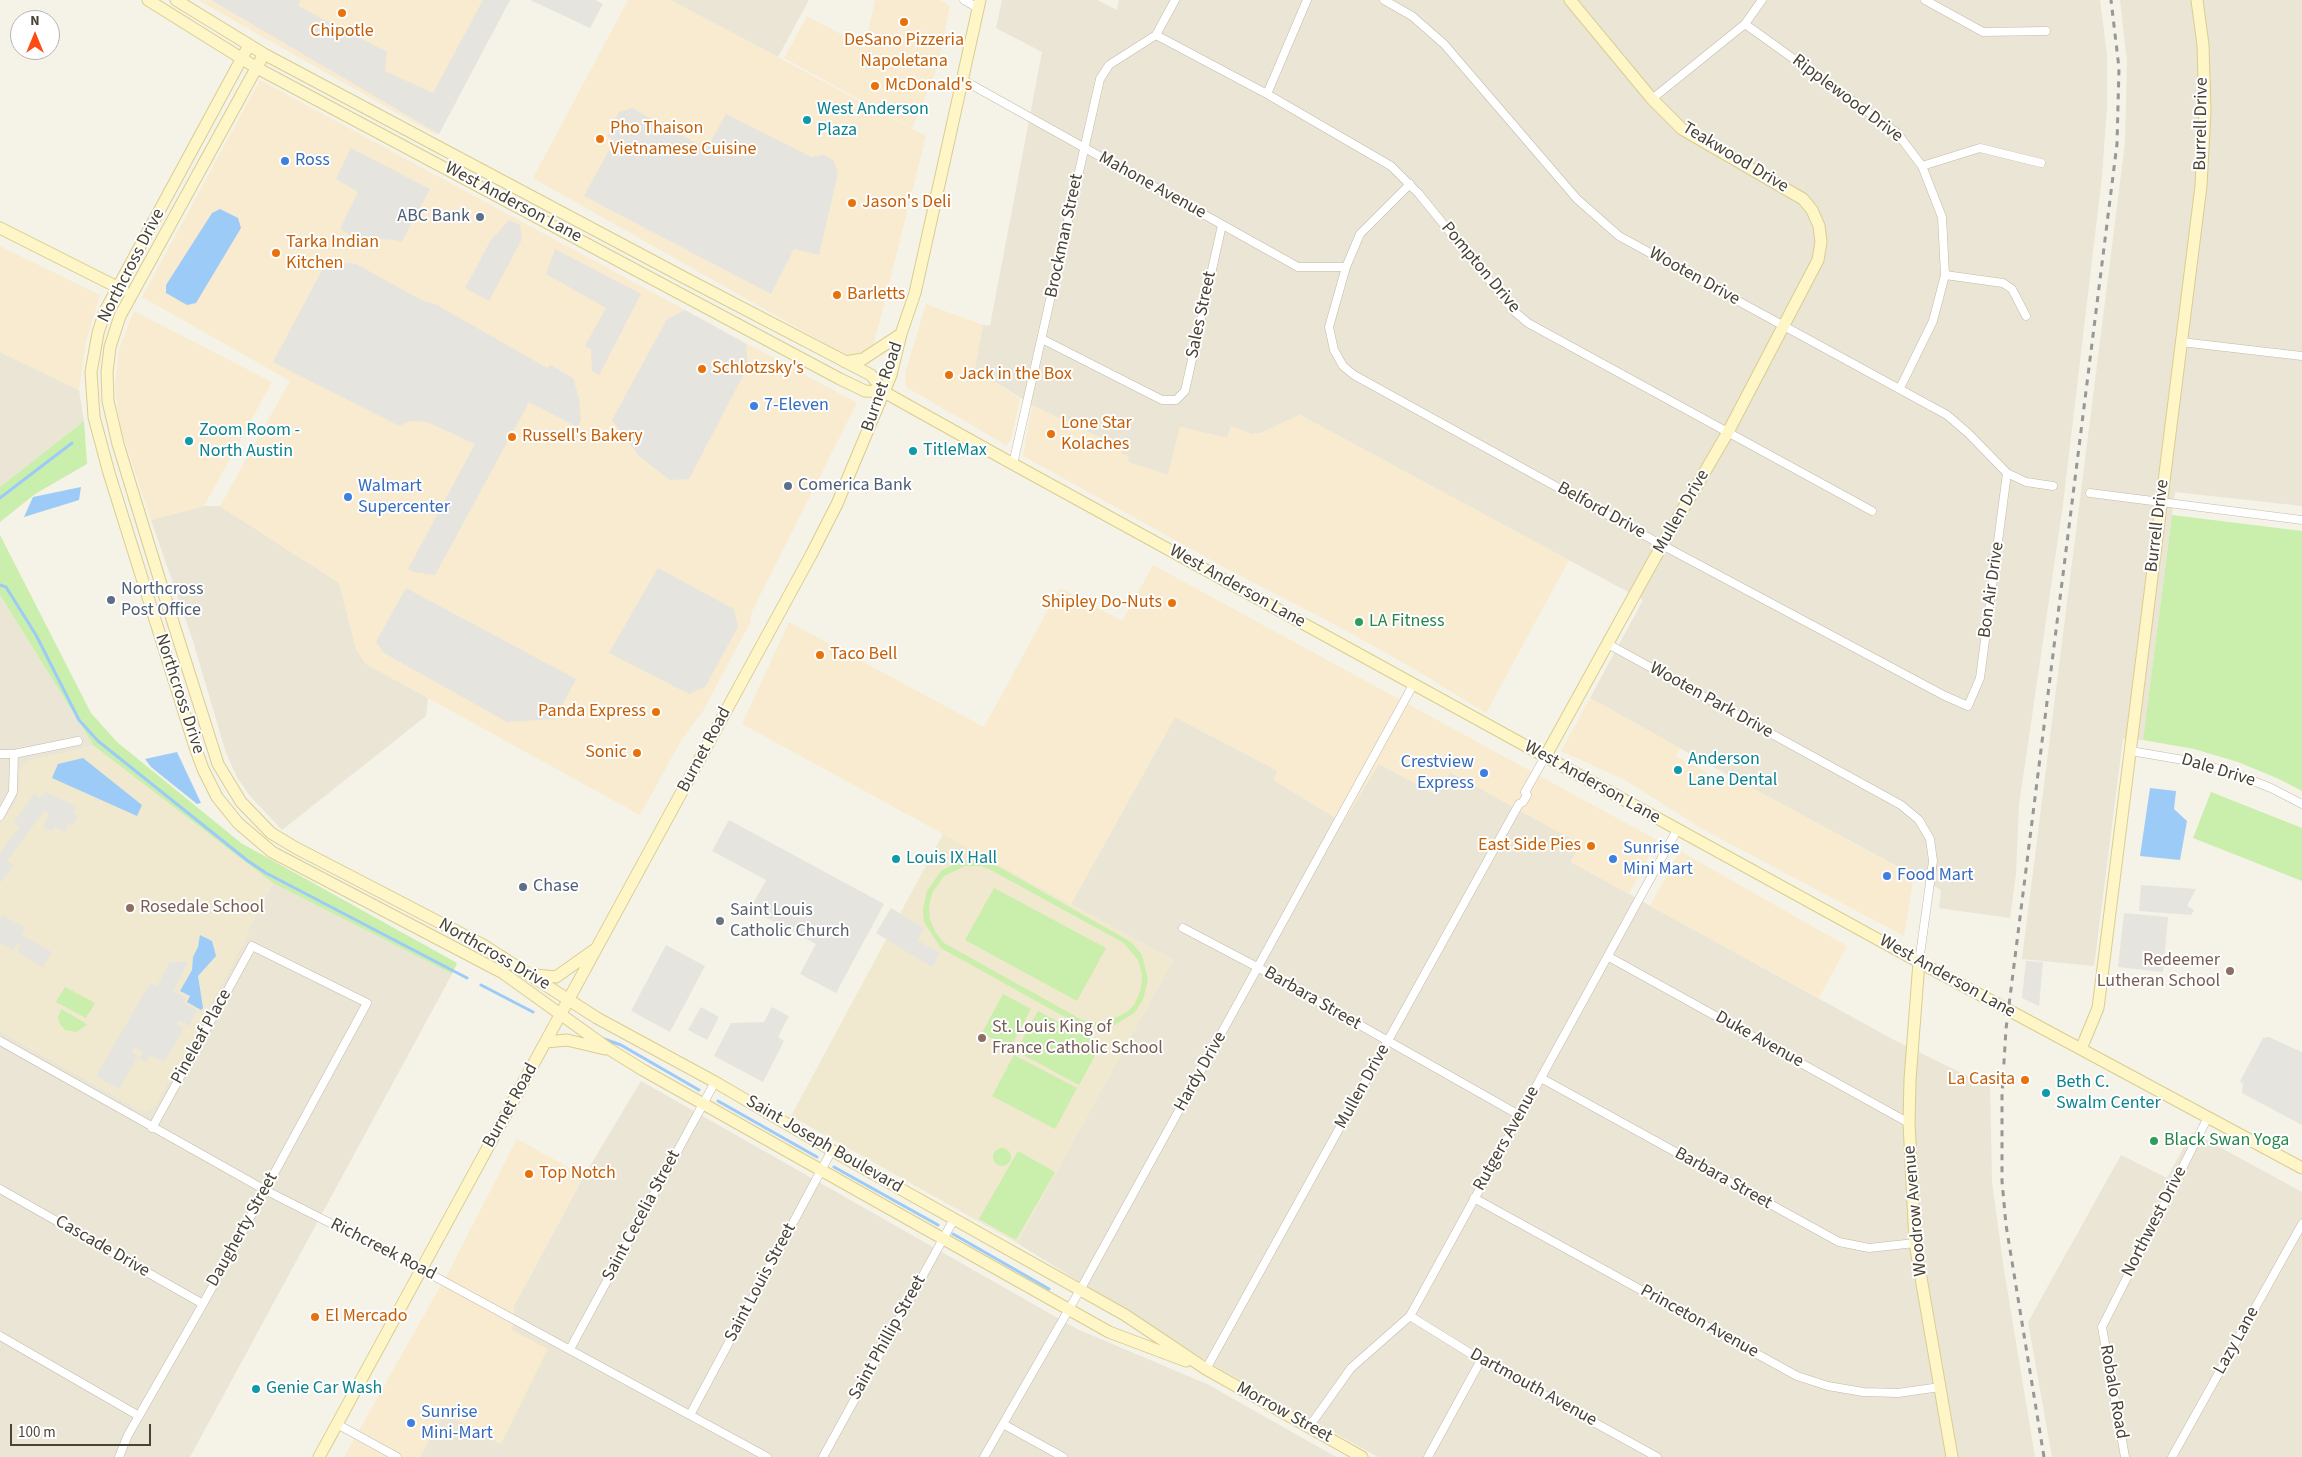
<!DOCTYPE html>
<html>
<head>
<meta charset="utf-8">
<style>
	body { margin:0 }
	#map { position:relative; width:2302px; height:1457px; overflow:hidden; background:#f5f2e7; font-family:"Source Sans 3",sans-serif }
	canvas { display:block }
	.north { position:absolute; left:10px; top:10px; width:50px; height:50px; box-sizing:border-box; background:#fff; border:1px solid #b6b4ae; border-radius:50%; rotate:0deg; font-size:14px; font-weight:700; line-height:20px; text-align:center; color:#494335 }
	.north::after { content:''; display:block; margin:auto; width:18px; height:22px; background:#ff4b14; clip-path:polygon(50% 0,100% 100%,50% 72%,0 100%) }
	.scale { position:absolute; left:10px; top:1424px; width:141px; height:22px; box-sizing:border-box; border:2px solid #494335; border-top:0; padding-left:6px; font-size:15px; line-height:18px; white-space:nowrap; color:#494335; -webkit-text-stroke:4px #fff; paint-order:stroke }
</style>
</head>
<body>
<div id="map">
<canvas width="2302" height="1457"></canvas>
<div class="north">N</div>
<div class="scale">100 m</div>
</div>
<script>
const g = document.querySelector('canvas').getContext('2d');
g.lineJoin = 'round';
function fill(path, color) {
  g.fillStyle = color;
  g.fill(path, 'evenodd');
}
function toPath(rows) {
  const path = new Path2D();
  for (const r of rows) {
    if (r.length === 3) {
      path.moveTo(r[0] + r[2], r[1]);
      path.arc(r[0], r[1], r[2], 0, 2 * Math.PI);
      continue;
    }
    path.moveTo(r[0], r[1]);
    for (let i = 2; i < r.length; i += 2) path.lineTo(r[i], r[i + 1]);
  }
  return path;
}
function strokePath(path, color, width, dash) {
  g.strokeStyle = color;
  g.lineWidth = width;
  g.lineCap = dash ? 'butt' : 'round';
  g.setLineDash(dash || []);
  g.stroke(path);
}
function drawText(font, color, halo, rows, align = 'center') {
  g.font = font + ' "Source Sans 3",sans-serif';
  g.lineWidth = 4;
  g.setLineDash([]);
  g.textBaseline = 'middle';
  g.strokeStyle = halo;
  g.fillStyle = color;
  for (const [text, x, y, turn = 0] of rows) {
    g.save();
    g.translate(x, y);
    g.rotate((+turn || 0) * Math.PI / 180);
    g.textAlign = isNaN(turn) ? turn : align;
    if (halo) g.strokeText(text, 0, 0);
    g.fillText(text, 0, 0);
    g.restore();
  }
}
const residential = toPath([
	[670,0,809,0,778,57],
	[1002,0,1097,0,1117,10,1119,0,2100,0,2107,55,2107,108,2102,176,2063,504,2019,805,2016,874,2010,918,1939,908,1941,890,1730,776,1590,698,1643,600,1300,415,1261,433,1252,434,1231,426,1227,438,1180,427,1168,475,1127,462,1121,453,1122,448,1032,405,974,369,983,325,990,326,1042,52,996,28],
	[2120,0,2302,0,2302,506,2175,492,2143,740,2123,739,2094,966,2022,959,2125,143,2127,61],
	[0,352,79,390,84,421,0,487],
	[204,506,220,506,339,583,356,649,366,664,428,698,426,716,282,830,250,796,238,779,226,753,192,638,151,520],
	[0,595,94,746,29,761,20,772,20,787,17,801,0,825],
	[1175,717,1278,771,1273,780,1379,764,1437,795,1450,772,1581,844,1571,862,1894,1040,1990,1087,1992,1182,2004,1270,2035,1457,1378,1457,1217,1367,1017,1243,1173,960,1071,904],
	[273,883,452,974,190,1457,0,1457,0,1031,140,1110,248,934,246,933],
	[641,1081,1077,1329,1209,1385,1336,1457,420,1457,444,1413,501,1443,514,1306,584,1176],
	[2192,1132,2302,1192,2302,1457,2052,1457,2028,1322,2121,1155,2167,1178]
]);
const commercial = toPath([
	[198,0,510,0,439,134,434,134],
	[628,0,670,0,926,136,873,348,849,357,533,178],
	[875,0,940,0,950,6,937,69,912,128,784,58,807,16,865,47],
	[260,80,857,403,752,611,750,623,703,711,682,739,640,815,366,664,356,649,339,583,220,506,290,381,142,297],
	[0,246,100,295,86,342,79,390,0,352],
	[926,304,983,325,975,369,1020,399,1011,440,1006,445,906,387,905,373],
	[134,311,272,382,204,506,151,520,120,427,115,387,119,349],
	[1032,405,1122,448,1121,453,1129,456,1128,462,1168,475,1180,427,1227,438,1231,426,1252,434,1261,433,1300,415,1569,560,1486,713,1411,667,1334,624,1231,571,1023,456],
	[1153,565,1657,840,1629,894,1571,862,1580,844,1450,772,1437,795,1379,764,1343,823,1273,780,1278,771,1175,717,1071,904,742,724,789,622,984,727,1060,588,1122,621],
	[1590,698,1680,748,1676,756,1727,783,1730,776,1914,876,1904,936,1704,830,1625,780,1561,751],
	[1680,851,1847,946,1819,998,1650,906],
	[517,1139,584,1176,514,1306,512,1330,548,1349,501,1444,444,1413,420,1457,344,1457,449,1271]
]);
const education = toPath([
	[94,746,273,883,246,932,249,934,156,1106,147,1111,140,1110,0,1031,0,825,17,801,21,765,29,761],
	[943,834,1173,960,1017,1243,791,1116]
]);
const green = toPath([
	[84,421,87,464,35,494,0,522,0,487],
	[2172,515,2302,531,2302,791,2279,779,2238,762,2194,749,2143,740],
	[0,535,91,713,117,742,241,843,457,963,452,974,273,883,94,746,0,595],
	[2211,792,2302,828,2302,881,2193,838],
	[971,860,985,861,999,867,1131,942,1142,955,1148,979,1143,1000,1134,1013,1113,1026,1098,1028,1081,1026,941,948,924,922,923,909,927,891,941,871,956,863],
	[965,866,981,866,989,869,1124,943,1138,960,1142,974,1141,989,1134,1005,1127,1012,1109,1021,1102,1023,1082,1020,944,943,936,933,930,920,929,907,932,893,944,876],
	[994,888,1106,948,1077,1001,965,940],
	[65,987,95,1003,86,1018,56,1002],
	[1003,994,1031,1009,1010,1048,982,1033],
	[61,1009,87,1024,85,1026,76,1032,65,1030,60,1024,58,1018],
	[1038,1011,1101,1044,1079,1085,1016,1051],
	[1014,1055,1077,1088,1055,1129,992,1096],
	[1002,1157,9],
	[1018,1151,1055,1172,1016,1240,979,1219]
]);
const parking = toPath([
	[211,0,301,0,298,6,387,52,385,71,433,93,483,0,510,0,439,134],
	[530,0,595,0,603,4,590,28],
	[632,108,707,149,726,114,811,157,824,155,834,161,838,173,819,255,794,249,771,294,584,196,614,141,607,136,619,112],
	[351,148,430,189,401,243,395,240,353,237,340,229,358,192,336,179],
	[509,220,520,225,522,239,489,301,465,288,491,240],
	[555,249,641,294,599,375,592,371,591,349,585,346,606,308,546,274],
	[327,261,356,264,423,301,435,304,547,368,550,365,573,378,579,398,581,420,577,427,529,402,435,575,413,572,408,569,475,444,427,422,410,421,399,426,273,362],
	[685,310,746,344,748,366,689,479,670,480,640,457,612,420,667,319],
	[658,568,734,609,738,627,705,687,689,694,609,653],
	[406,588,576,679,555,719,507,722,384,653,376,642],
	[46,792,76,806,73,813,78,816,74,824,69,823,65,832,54,827,52,831,43,827,49,814,44,811,7,861,13,866,0,883,0,852,20,827,14,822,34,794,40,798],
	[729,820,884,904,836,993,800,974,816,944,750,909,766,880,712,851],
	[2141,885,2196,889,2187,906,2194,910,2191,915,2139,911],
	[891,908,924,928,917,940,940,953,932,967,876,933],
	[2124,913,2168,917,2163,972,2118,967],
	[3,915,25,928,22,935,52,952,43,967,17,952,21,945,17,944,13,950,0,943,0,920],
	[666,945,705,966,670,1032,631,1011],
	[2026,961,2043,962,2039,1006,2022,998],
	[170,962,188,962,173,991,186,998,184,1003,197,1010,189,1026,179,1020,177,1024,184,1028,165,1061,150,1056,146,1062,139,1058,143,1052,134,1047,132,1052,138,1056,119,1089,96,1076,150,983,157,986],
	[701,1007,719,1017,707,1040,688,1030],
	[772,1007,789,1016,778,1037,784,1041,763,1082,714,1056,731,1023,764,1022],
	[2269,1037,2302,1052,2302,1125,2242,1093,2243,1084,2240,1081,2263,1038]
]);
const water = toPath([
	[220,209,238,218,241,228,196,303,187,305,166,293,166,285,212,213],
	[81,487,79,500,24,517,33,497],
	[177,752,201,803,197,804,151,767,145,759],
	[83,758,142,805,137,816,52,778,58,764],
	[2150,788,2176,791,2174,809,2187,821,2180,860,2140,856],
	[200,935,212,941,216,956,198,976,203,1008,201,1010,187,1002,190,996,180,991,192,970,193,957,198,947]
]);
const stream = toPath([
	[0,498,72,443],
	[0,585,6,587,36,635,79,720,98,741,248,861,266,873,467,978],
	[481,985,533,1012],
	[601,1038,621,1045,699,1090],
	[718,1101,817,1157],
	[834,1167,938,1225],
	[953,1234,1049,1289]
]);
const street = toPath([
	[964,0,978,8],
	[1384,0,1412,16,1444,44,1577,199,1619,236,1947,415,1968,433,2007,473,2026,482,2053,486],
	[1925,0,1983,32,2046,31],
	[1745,24,1897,133,1922,166,1942,217,1945,275,1933,321,1900,388],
	[1156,35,1267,94,1391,166,1419,194,1515,312,1528,323,1872,511],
	[963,80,1298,267,1346,267],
	[1267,94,1307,0],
	[1652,99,1745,24,1762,0],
	[1922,166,1980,148,2041,163],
	[1410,184,1360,234,1346,267,1329,327,1334,350,1343,366,1354,375,1662,545,1945,696,1968,706,1980,678,2007,473],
	[1945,275,2003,283,2012,289,2026,316],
	[1042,339,1162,400,1176,400,1185,391,1222,225],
	[2181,342,2302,356],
	[1013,464,1100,79,1109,65,1156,35,1175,0],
	[2090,493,2302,520],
	[1608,644,1901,805,1919,820,1930,839,1933,861,1919,962],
	[2131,751,2195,762,2233,773,2271,788,2302,804],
	[0,754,14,754,78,741],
	[0,816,13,792,14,754],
	[1183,928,1259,968,1519,1115],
	[1609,957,1909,1123],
	[0,1041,265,1190,421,1269,767,1457],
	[1541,1078,1839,1242,1869,1248,1915,1243],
	[0,1189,203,1304],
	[1474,1198,1797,1376,1828,1386,1863,1392,1898,1393,1940,1387],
	[1410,1316,1481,1360,1657,1457],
	[0,1336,139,1416],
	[570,1349,715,1082],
	[1206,1369,1519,804,1523,802,1527,795,1525,792,1545,757],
	[690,1415,832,1150],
	[337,1424,397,1457],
	[1003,1424,1063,1457],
	[1309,1427,1351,1368,1410,1316,1677,830],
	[119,1457,128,1435,203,1304,367,1003,252,946,152,1128],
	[823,1457,954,1219],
	[984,1457,1084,1283,1413,685],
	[1428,1457,1481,1360],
	[2125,1457,2102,1327,2208,1117],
	[2172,1457,2302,1224]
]);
const secondary = toPath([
	[148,0,257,68,840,379,865,391,884,392],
	[176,0,264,54,685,278,871,375,884,392,1013,464,1919,962,2302,1168],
	[249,45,105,311,98,333,91,372,94,417,109,473,195,747,203,769,217,797,238,823,272,852,503,973,609,1049,643,1070,1109,1332,1186,1361],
	[264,54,120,316,110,347,107,372,108,401,118,444,160,581,218,764,241,802,271,833,296,848,483,945,597,1018,715,1082,840,1155,1125,1315,1206,1369,1362,1457],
	[0,228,123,290],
	[845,362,863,359,901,334],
	[1545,757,1662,545,1728,432,1818,260,1821,242,1819,226,1812,210,1803,199,1682,129,1652,99,1570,0],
	[1919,962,1910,1080,1909,1123,1915,1243,1952,1457],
	[536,975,556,977,594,950],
	[546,1042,567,1040,605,1049],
	[2081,1049,2098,1008,2201,186,2205,111,2203,45,2197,0],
	[319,1457,811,555,837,504,891,375,901,334,915,293,980,0]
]);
const rail = toPath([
	[2044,1457,2006,1225,2002,1181,2002,1095,2006,1029,2117,144,2119,68,2111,0]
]);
const markers = [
	[342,13,5,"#e8710a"],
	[904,22,5,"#e8710a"],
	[875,86,5,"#e8710a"],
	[807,120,5,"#0f9aa8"],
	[600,139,5,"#e8710a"],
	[285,161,5,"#3f7fe0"],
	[852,203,5,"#e8710a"],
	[480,217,5,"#5c6f8a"],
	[276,253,5,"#e8710a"],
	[837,295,5,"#e8710a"],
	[702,369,5,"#e8710a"],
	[949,375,5,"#e8710a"],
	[754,406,5,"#3f7fe0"],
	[1051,434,5,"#e8710a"],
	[512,437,5,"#e8710a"],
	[189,441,5,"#0f9aa8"],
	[913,451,5,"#0f9aa8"],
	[788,486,5,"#5c6f8a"],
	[348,497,5,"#3f7fe0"],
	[111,600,5,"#5c6f8a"],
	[1172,603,5,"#e8710a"],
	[1359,622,5,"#2e9e5b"],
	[820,655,5,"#e8710a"],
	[656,712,5,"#e8710a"],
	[637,753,5,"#e8710a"],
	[1678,770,5,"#0f9aa8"],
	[1484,773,5,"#3f7fe0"],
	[1591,846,5,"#e8710a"],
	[896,859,5,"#0f9aa8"],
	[1613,859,5,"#3f7fe0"],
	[1887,876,5,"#3f7fe0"],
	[523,887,5,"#5c6f8a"],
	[130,908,5,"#8d6e63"],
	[720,921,5,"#6b7280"],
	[2230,971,5,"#8d6e63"],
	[982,1038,5,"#8d6e63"],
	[2025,1080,5,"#e8710a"],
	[2046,1093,5,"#0f9aa8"],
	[2154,1141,5,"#2e9e5b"],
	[529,1174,5,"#e8710a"],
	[315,1317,5,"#e8710a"],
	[256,1389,5,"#0f9aa8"],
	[411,1423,5,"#3f7fe0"]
];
const foodNames = [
	["Chipotle",342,32,"center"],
	["DeSano Pizzeria",904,41,"center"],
	["Napoletana",904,62,"center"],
	["McDonald's",885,86],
	["Pho Thaison",610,129],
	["Vietnamese Cuisine",610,150],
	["Jason's Deli",862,203],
	["Tarka Indian",286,243],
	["Kitchen",286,264],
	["Barletts",847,295],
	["Schlotzsky's",712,369],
	["Jack in the Box",959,375],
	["Lone Star",1061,424],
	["Kolaches",1061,445],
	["Russell's Bakery",522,437],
	["Shipley Do-Nuts",1162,603,"right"],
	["Taco Bell",830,655],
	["Panda Express",646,712,"right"],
	["Sonic",627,753,"right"],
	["East Side Pies",1581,846,"right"],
	["La Casita",2015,1080,"right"],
	["Top Notch",539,1174],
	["El Mercado",325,1317]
];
const streetNames = [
	["Ripplewood Drive",1847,99,37],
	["Burrell Drive",2202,124,-89],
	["Teakwood Drive",1735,158,31],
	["Mahone Avenue",1152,186,29],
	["West Anderson Lane",513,203,28],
	["Brockman Street",1065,236,-78],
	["Northcross Drive",132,266,-63],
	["Pompton Drive",1480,268,50],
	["Wooten Drive",1694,277,29],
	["Sales Street",1202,315,-78],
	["Burnet Road",883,387,-71],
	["Belford Drive",1601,511,29],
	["Mullen Drive",1682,512,-60],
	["Burrell Drive",2158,526,-83],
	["West Anderson Lane",1237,587,29],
	["Bon Air Drive",1992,590,-82],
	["Northcross Drive",179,694,72],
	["Wooten Park Drive",1711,701,29],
	["Burnet Road",705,750,-62],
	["Dale Drive",2218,771,17],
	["West Anderson Lane",1592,783,29],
	["Northcross Drive",494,955,30],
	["West Anderson Lane",1947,977,29],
	["Barbara Street",1312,999,30],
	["Pineleaf Place",202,1037,-61],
	["Duke Avenue",1759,1040,29],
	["Hardy Drive",1201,1072,-61],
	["Mullen Drive",1363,1087,-61],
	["Burnet Road",511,1106,-61],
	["Rutgers Avenue",1507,1139,-61],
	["Saint Joseph Boulevard",824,1145,30],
	["Barbara Street",1723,1179,29],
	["Woodrow Avenue",1916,1211,-95],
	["Saint Cecelia Street",642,1216,-62],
	["Northwest Drive",2155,1222,-63],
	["Daugherty Street",243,1230,-61],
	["Cascade Drive",102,1247,30],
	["Richcreek Road",383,1250,27],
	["Saint Louis Street",761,1283,-62],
	["Princeton Avenue",1699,1322,29],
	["Saint Phillip Street",888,1338,-61],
	["Lazy Lane",2237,1341,-61],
	["Dartmouth Avenue",1533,1388,29],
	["Robalo Road",2113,1392,80],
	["Morrow Street",1284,1413,29]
];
const cultureNames = [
	["West Anderson",817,110],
	["Plaza",817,131],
	["Zoom Room -",199,431],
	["North Austin",199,452],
	["TitleMax",923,451],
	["Anderson",1688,760],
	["Lane Dental",1688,781],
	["Louis IX Hall",906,859],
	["Beth C.",2056,1083],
	["Swalm Center",2056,1104],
	["Genie Car Wash",266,1389]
];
const shopNames = [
	["Ross",295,161],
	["7-Eleven",764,406],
	["Walmart",358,487],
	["Supercenter",358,508],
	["Crestview",1474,763,"right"],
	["Express",1474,784,"right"],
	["Sunrise",1623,849],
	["Mini Mart",1623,870],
	["Food Mart",1897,876],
	["Sunrise",421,1413],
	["Mini-Mart",421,1434]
];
const serviceNames = [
	["ABC Bank",470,217,"right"],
	["Comerica Bank",798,486],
	["Northcross",121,590],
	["Post Office",121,611],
	["Chase",533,887]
];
const leisureNames = [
	["LA Fitness",1369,622],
	["Black Swan Yoga",2164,1141]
];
const educationNames = [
	["Rosedale School",140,908],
	["Redeemer",2220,961,"right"],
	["Lutheran School",2220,982,"right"],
	["St. Louis King of",992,1028],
	["France Catholic School",992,1049]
];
const worshipNames = [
	["Saint Louis",730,911],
	["Catholic Church",730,932]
];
fill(residential, '#eae5d4');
fill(commercial, '#f9ebd0');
fill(education, '#f0e9cf');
fill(green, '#caeeab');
fill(parking, '#e6e4df');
fill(water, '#9dcbf8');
strokePath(stream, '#9dcbf8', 3);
strokePath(street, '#c2bba8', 9);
strokePath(secondary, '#d9cd92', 13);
strokePath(street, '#fff', 8);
strokePath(secondary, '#fff6c7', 11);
strokePath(rail, '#979797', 3, [6, 6]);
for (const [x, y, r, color] of markers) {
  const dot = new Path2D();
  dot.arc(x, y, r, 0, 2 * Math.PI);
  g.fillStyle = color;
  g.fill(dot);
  strokePath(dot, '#fff', 2);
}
drawText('18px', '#c56008', '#fff', foodNames, 'left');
drawText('18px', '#494335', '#fff', streetNames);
drawText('18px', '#0d838f', '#fff', cultureNames, 'left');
drawText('18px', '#366cbe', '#fff', shopNames, 'left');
drawText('18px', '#4e5e75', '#fff', serviceNames, 'left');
drawText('18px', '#27864d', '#fff', leisureNames, 'left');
drawText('18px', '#785e54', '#fff', educationNames, 'left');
drawText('18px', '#5b616d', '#fff', worshipNames, 'left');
</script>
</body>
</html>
